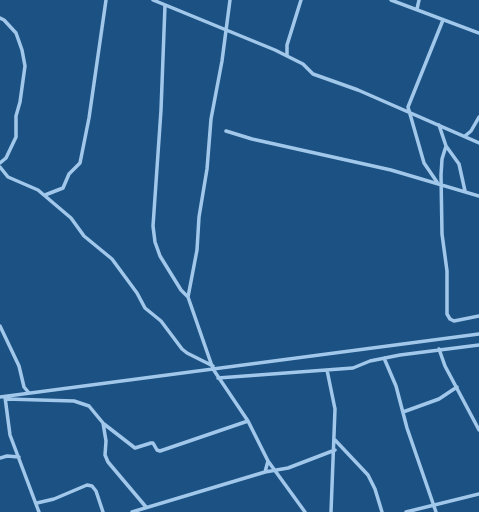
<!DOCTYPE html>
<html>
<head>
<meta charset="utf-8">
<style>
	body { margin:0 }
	canvas { display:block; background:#1c5183 }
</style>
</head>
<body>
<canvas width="479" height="512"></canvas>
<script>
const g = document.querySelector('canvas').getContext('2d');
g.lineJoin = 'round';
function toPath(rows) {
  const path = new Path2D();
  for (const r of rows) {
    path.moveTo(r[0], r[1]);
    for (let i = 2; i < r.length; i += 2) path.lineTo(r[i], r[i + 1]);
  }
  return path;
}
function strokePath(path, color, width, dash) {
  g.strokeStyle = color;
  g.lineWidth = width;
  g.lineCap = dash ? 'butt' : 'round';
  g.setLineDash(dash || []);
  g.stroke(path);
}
const street = toPath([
	[153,0,275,50,303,64,313,74,358,90,479,143],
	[230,0,222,61,211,119,207,169,199,217,197,250,188,297,213,369,248,421,268,461,305,512],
	[391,0,479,33],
	[165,5,161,110,153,226,155,242,160,256,181,290,188,297],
	[417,9,419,0],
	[0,18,4,20,16,33,22,50,25,66,20,102,16,116,16,137,6,158,0,163],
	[287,56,287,45,301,0],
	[439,125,446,146,459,164,465,191],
	[226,131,252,139,391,170,479,196],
	[465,136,471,131,479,117],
	[446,146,442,159,441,175,442,234,447,271,447,314,450,319,454,321,479,316],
	[0,167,8,177,38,190,71,218,84,236,112,259,137,293,145,308,161,321,182,349,187,353,213,366],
	[437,182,424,163,408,107,443,20],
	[45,195,63,188,69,174,80,163,89,118,106,0],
	[0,326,19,366,24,387,29,393],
	[439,349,445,366,479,430],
	[384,358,396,386,407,428,436,512],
	[327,370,335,409,331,512],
	[218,378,353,368,370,361,400,355,479,345],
	[0,397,479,334],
	[5,397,10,435,39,512],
	[6,399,74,401,89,406,103,423,106,441,105,455,108,462,146,507],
	[403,412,439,399,457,387],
	[104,424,135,448,151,443,153,443,157,450,160,451,248,421],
	[335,440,368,475,375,489,382,512],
	[0,458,7,456,19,457],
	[265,472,268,461],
	[37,503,54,499,87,485,92,486,96,491,103,512],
	[132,512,265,472,288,468,335,450],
	[406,512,479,494]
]);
strokePath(street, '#a1c8ea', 3.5);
</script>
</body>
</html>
